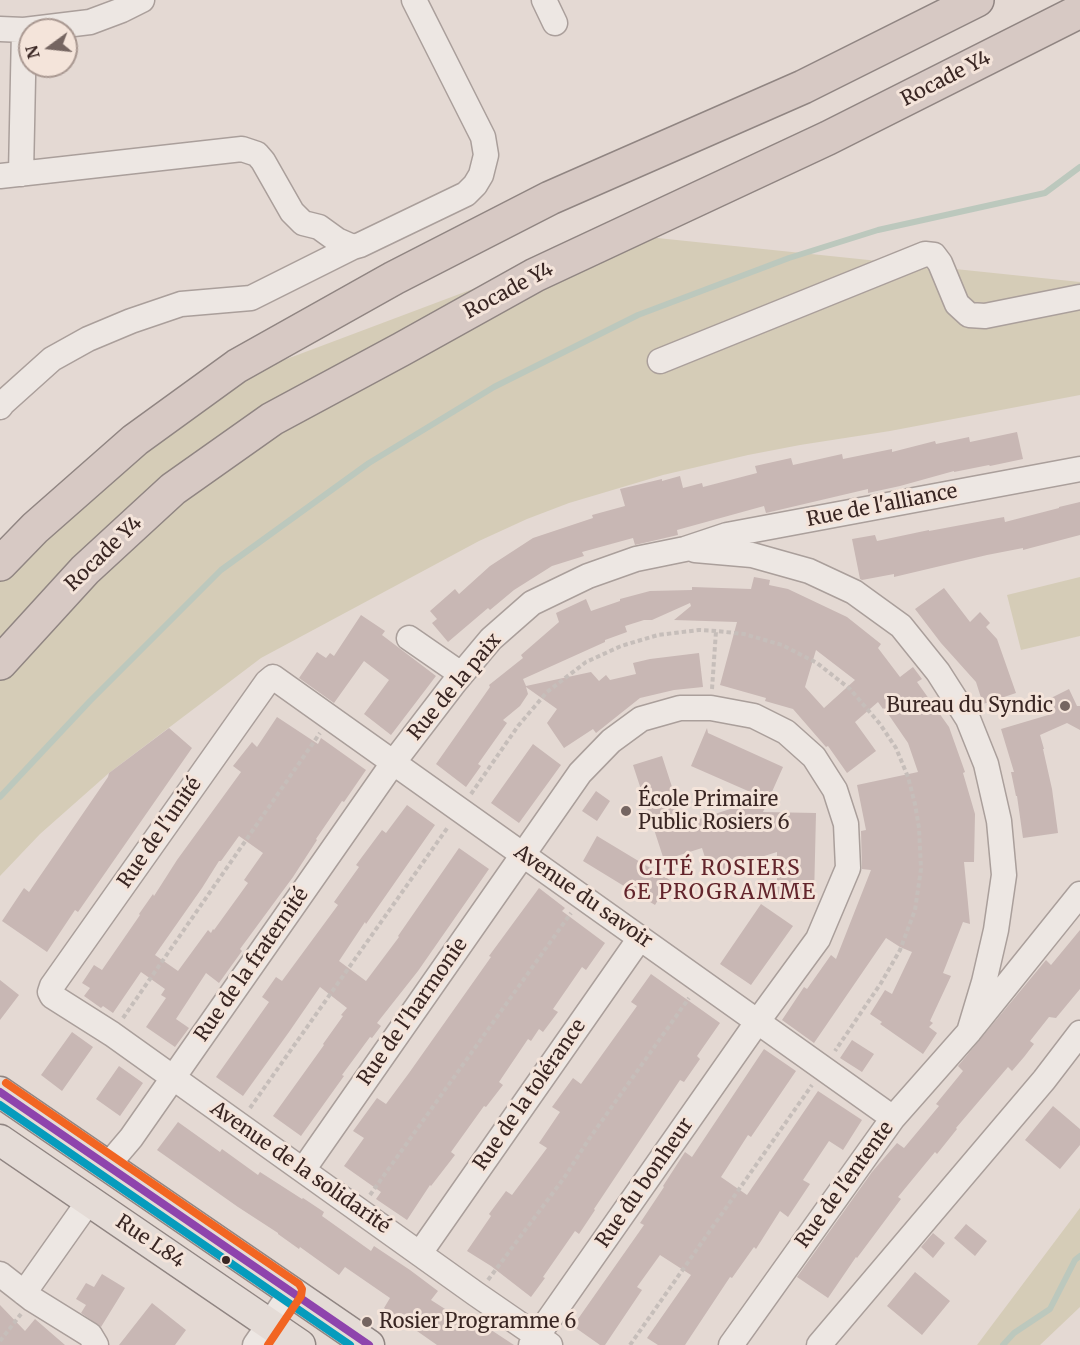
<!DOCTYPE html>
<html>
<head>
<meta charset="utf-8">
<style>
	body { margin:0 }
	#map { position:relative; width:1080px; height:1345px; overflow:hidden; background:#e4d9d3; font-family:Merriweather,serif }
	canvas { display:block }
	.north { position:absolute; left:18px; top:18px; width:60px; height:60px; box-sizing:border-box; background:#f4e4da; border:2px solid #a99891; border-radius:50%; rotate:255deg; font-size:16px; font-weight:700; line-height:24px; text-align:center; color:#392623 }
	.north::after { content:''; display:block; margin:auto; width:21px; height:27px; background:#756561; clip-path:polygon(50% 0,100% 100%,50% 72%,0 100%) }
</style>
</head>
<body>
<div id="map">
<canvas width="1080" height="1345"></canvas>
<div class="north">N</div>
</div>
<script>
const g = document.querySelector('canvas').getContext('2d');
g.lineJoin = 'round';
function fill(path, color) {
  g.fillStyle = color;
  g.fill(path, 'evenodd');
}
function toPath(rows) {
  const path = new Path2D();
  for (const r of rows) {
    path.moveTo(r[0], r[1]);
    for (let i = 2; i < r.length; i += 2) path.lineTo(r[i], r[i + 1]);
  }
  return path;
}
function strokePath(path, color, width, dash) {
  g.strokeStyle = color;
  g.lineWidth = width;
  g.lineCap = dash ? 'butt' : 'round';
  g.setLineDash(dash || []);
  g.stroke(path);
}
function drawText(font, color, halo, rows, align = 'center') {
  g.font = font + ' Merriweather,serif';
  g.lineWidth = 6;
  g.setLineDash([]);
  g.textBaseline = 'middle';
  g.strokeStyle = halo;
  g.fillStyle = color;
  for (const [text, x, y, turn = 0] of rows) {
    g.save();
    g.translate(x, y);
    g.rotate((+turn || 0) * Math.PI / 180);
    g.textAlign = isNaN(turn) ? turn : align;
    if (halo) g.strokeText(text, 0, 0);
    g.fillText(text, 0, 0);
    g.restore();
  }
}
const green = toPath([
	[619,234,1080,282,1080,395,890,431,800,445,748,455,663,475,569,503,527,519,479,541,261,658,109,773,40,834,0,876,0,579,175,401],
	[1080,577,1080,636,1021,650,1007,595],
	[1080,1208,1080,1307,1040,1345,977,1345]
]);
const stream = toPath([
	[0,797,90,701,221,570,369,463,494,387,638,315,789,258,878,230,1045,193,1080,167],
	[1003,1345,1014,1333,1050,1309,1075,1260,1080,1256]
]);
const building = toPath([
	[1017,432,1023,459,990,466,989,465,954,472,954,471,900,486,868,493,868,489,766,513,764,506,677,530,678,535,635,545,633,538,582,552,584,556,552,566,514,590,490,610,488,608,448,642,432,623,437,619,430,611,455,589,459,594,490,566,533,538,593,518,592,515,625,506,620,489,662,479,662,481,680,476,683,488,702,483,703,487,757,473,755,466,791,458,793,465,842,454,843,459,892,449,892,452,935,441,936,444,969,437,970,442],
	[1080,502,1080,535,1023,550,1023,548,987,555,894,577,894,574,862,580,860,579,852,539,875,535,877,541,929,530,929,531,1004,517,1005,522,1059,508,1059,507],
	[754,577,770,580,769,585,788,589,847,617,881,644,878,648,900,677,913,667,922,679,917,682,949,727,965,772,963,773,975,814,974,862,964,862,970,924,963,922,943,973,951,976,930,1021,933,1023,929,1027,937,1033,923,1054,880,1024,882,1022,870,1014,885,990,892,994,912,952,900,947,886,938,814,1043,782,1020,804,987,807,989,831,955,836,959,871,870,862,869,861,831,866,830,857,785,918,772,908,743,884,708,883,709,878,702,855,722,876,751,847,773,828,746,826,747,793,709,765,701,766,698,720,685,737,622,674,620,691,606,690,603,652,620,644,620,625,626,627,632,605,640,605,642,523,679,526,686,591,672,599,681,606,675,610,680,636,674,633,663,650,659,699,653,703,687,674,690,640,698,596,733,593,729,564,748,547,723,557,709,526,687,528,694,520,706,503,720,507,723,478,764,481,766,466,787,436,764,490,687,489,685,523,658,521,655,559,622,556,613,586,599,591,611,620,601,620,599,650,591,692,590,692,587,751,589],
	[816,650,855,680,824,708,805,687],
	[944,588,970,622,980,612,990,623,986,627,997,639,1016,693,983,704,976,682,941,643,915,609],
	[361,615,385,631,382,635,436,676,391,735,364,714,389,680,364,661,334,703,299,678,317,652,326,658,330,653,334,656],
	[1069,689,1077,706,1080,706,1080,730,1067,723,1040,735,1044,749,1043,749,1052,789,1058,833,1023,838,1017,796,1016,796,1011,772,1014,772,1001,729,1055,713,1049,699],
	[277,717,318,744,321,738,366,770,344,802,342,801,316,839,317,840,293,877,240,949,242,951,219,983,206,973,176,1019,189,1028,175,1047,146,1027,166,998,161,995,165,989,141,972,113,1013,103,1006,101,1008,84,996,90,988,82,983,94,965,102,970,140,915,139,914,153,894,154,896,177,860,241,772,233,766,252,742,257,747],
	[239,836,263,853,244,880,248,883,214,930,213,929,211,933,208,930,178,971,155,955,202,888,219,861,221,861],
	[169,728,192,748,78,912,75,910,47,952,2,921,24,888,29,892,108,777,109,773],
	[707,728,708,733,783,767,763,812,816,813,814,898,777,898,777,852,710,873,702,848,664,860,633,765,662,756,684,824,764,798,691,766],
	[533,744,561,765,519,823,491,803],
	[596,791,610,801,597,821,582,811],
	[407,805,435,825,366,924,365,922,339,961,366,981,399,937,398,936,459,848,489,869,418,971,377,1023,381,1026,372,1038,370,1037,342,1075,344,1076,301,1136,273,1116,324,1045,323,1044,343,1016,341,1015,347,1008,320,987,289,1032,243,1096,216,1077,269,1002,262,997,276,977,282,981,338,905,334,902,359,867,356,865,382,830,386,833],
	[597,836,670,880,655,905,583,861],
	[539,888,565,908,562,911,605,943,586,970,582,967,553,1009,558,1012,543,1032,539,1029,531,1041,528,1039,499,1082,503,1085,486,1107,484,1106,451,1152,455,1155,431,1186,430,1185,407,1220,376,1199,381,1192,344,1166,364,1138,353,1131,377,1098,386,1104,409,1073,491,957,489,956],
	[761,904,793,926,751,985,720,964],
	[1080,930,1080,989,1056,1018,1049,1017,1030,1041,1034,1044,1024,1057,1012,1071,1008,1067,956,1128,957,1129,937,1154,935,1152,898,1197,901,1199,857,1258,856,1257,828,1298,797,1277,872,1172,897,1143,904,1148,939,1106,936,1104,963,1071,958,1066,1046,960,1051,965],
	[651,974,720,1023,697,1056,700,1059,684,1082,680,1080,594,1209,595,1210,579,1234,575,1231,543,1277,545,1278,531,1297,491,1266,467,1251,491,1216,489,1214,506,1191,512,1195,547,1148,539,1143,560,1112,552,1107,573,1078,581,1084,637,1006,631,1002],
	[0,980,19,995,0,1020],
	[72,1032,93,1047,62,1091,41,1075],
	[852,1040,874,1054,862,1072,840,1058],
	[764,1049,796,1071,751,1137,748,1135,721,1177,747,1195,818,1091,862,1120,843,1150,829,1141,803,1180,810,1184,788,1217,780,1211,756,1249,754,1247,732,1278,730,1277,685,1345,658,1345,647,1338,691,1275,660,1255,637,1287,642,1290,605,1345,600,1345,573,1326,644,1225,640,1223,664,1187,663,1186,685,1152,692,1157],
	[119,1066,143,1083,120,1116,96,1099],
	[1053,1106,1080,1129,1080,1145,1060,1169,1025,1140],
	[178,1122,220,1152,222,1149,258,1175,260,1172,302,1199,303,1198,324,1212,322,1216,371,1251,374,1246,410,1270,438,1291,431,1300,478,1330,482,1324,514,1345,437,1345,384,1308,390,1298,345,1267,339,1275,300,1247,299,1249,278,1234,278,1233,238,1207,157,1150],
	[966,1224,987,1241,975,1256,954,1238],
	[933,1233,945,1243,933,1258,921,1247],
	[915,1272,950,1301,922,1335,887,1306],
	[102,1274,125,1288,101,1327,81,1313,86,1305,76,1299,86,1283,94,1287],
	[152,1303,186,1330,175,1345,119,1345],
	[0,1305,25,1331,35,1319,65,1345,0,1345]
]);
const path = toPath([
	[712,689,716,631],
	[471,794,518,726,547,692,586,662,621,646,658,635,699,630,716,631,744,634,782,645,817,663,850,689,880,724,896,748,908,777,915,804,919,828,921,869,915,910,900,950,881,983,835,1051],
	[123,1018,320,733],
	[250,1108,448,827],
	[370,1195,571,913],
	[488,1280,564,1178,589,1139,689,998],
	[0,1341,21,1314],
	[630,1345,812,1085]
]);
const minor = toPath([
	[544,0,555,23],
	[0,29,24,30,90,22,122,10,142,0],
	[21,174,24,30],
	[0,176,242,149,257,154,263,161,292,212,303,223,319,227,337,240,353,247,360,245,466,194,475,185,481,175,486,155,483,137,414,0],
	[660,361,925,254,934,255,940,263,957,304,969,315,985,316,1080,297],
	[0,407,3,403,52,359,88,339,131,321,181,304,251,298,353,247],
	[695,550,752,555,809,571,854,592,901,626,938,672,968,719,986,764,999,821,1004,875,996,930,984,982,969,1032],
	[409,638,461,674],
	[108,1165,131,1138,393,763,455,682,491,639,532,603,588,576,636,559,685,549,727,535,1080,469],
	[303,1170,580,773,611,741,641,719,680,708,711,708,754,716,786,732,814,757,835,790,846,824,848,868,818,939,758,1021,531,1345],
	[420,1253,640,938],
	[0,1274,32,1299,90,1335,96,1345],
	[24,1293,89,1201],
	[255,1345,292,1291],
	[550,1345,476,1294,112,1034,52,996,50,992,52,986,267,682,273,677,893,1118],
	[731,1345,893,1118,969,1032,1080,894],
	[819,1345,1044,1080,1080,1033]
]);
const major = toPath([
	[0,1092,369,1345],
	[0,1140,300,1345]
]);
const highway = toPath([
	[0,564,35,528,135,440,237,366,394,278,550,198,803,87,977,0],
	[0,663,85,570,173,489,272,419,402,349,535,275,828,138,1080,11]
]);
const bus1 = toPath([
	[0,1092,369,1345]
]);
const bus2 = toPath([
	[0,1105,350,1345]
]);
const bus3 = toPath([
	[6,1083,299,1284,302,1289,301,1296,268,1345]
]);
const markers = [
	[1065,706,6,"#756561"],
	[626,811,6,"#756561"],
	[226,1260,5,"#392623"],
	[367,1322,6,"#756561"]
];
const streetNames = [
	["Rocade Y4",946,79,-27],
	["Rocade Y4",509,291,-28],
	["Rue de l'alliance",882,506,-11],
	["Rocade Y4",104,554,-44],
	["Rue de la paix",455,687,-50],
	["Rue de l'unité",160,833,-55],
	["Avenue du savoir",583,897,35],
	["Rue de la fraternité",252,965,-55],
	["Rue de l'harmonie",413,1012,-55],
	["Rue de la tolérance",530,1095,-55],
	["Avenue de la solidarité",300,1168,35],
	["Rue du bonheur",645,1183,-55],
	["Rue de l'entente",845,1185,-54],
	["Rue L84",150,1242,34]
];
const poiNames = [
	["Bureau du Syndic",1053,706,"right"],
	["École Primaire",638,800],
	["Public Rosiers 6",638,823],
	["Rosier Programme 6",379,1322]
];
const neighbourhoodNames = [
	["CITÉ ROSIERS",720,869],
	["6E PROGRAMME",720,893]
];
fill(green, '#d5ccb7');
strokePath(stream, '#bcc8bd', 6);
fill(building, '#c8b7b4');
strokePath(minor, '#aa9f9b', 27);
strokePath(major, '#908582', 33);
strokePath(highway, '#908582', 36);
strokePath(path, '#c6beba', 4, [4.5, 3]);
strokePath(minor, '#ede7e3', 24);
strokePath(major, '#e4dbd6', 30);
strokePath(highway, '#d7c9c4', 33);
strokePath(bus1, '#8e44ad', 8);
strokePath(bus2, '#069cbd', 8);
strokePath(bus3, '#f26522', 8);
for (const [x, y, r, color] of markers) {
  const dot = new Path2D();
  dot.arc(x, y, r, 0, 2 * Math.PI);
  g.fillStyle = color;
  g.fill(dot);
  strokePath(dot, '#f4e4da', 2);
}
drawText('20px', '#392623', '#f4e4da', streetNames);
drawText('20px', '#392623', '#f4e4da', poiNames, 'left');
g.letterSpacing = '1.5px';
drawText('21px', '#63252c', '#f4e4da', neighbourhoodNames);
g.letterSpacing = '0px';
</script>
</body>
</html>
